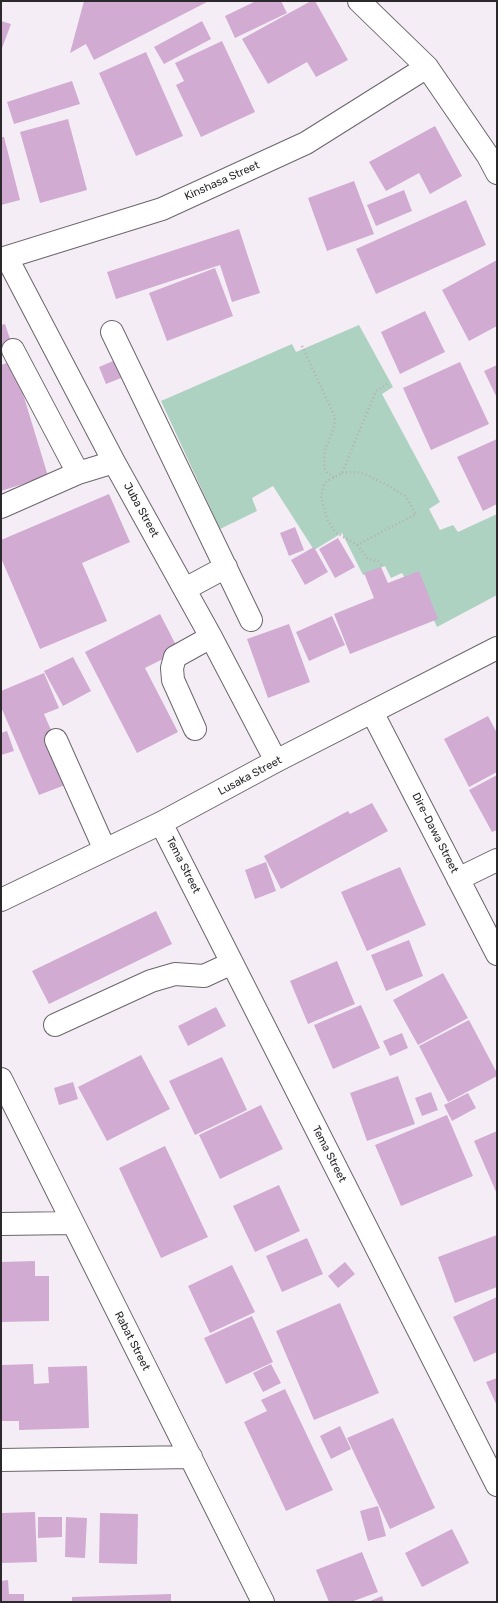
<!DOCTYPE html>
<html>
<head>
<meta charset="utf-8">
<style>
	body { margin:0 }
	#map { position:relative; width:498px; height:1603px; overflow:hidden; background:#f5edf5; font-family:Rubik,sans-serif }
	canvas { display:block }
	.frame { position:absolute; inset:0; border:2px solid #2c292c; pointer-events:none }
</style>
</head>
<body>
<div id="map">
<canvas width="498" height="1603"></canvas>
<div class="frame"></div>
</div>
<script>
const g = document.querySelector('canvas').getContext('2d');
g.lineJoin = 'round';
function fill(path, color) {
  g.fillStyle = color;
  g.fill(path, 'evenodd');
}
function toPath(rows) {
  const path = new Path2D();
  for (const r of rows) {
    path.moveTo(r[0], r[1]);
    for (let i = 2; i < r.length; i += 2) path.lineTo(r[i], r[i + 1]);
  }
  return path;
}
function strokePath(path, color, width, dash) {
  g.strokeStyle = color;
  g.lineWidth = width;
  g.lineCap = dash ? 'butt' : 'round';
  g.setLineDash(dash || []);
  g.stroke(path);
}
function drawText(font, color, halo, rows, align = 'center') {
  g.font = font + ' Rubik,sans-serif';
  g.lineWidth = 3;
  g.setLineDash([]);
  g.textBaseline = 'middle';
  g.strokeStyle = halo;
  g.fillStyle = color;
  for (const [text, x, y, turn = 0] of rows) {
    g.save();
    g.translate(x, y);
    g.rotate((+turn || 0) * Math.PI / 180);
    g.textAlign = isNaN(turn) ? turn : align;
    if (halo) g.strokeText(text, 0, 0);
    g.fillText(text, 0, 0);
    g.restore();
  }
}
const green = toPath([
	[359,325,393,387,382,394,440,502,429,509,440,530,453,525,458,532,497,514,497,595,437,627,415,579,407,582,402,573,391,578,385,566,363,575,342,533,314,550,273,486,252,498,257,511,220,529,161,401,292,344,296,352]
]);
const building = toPath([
	[84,1,209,1,94,60,86,44,70,53],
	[256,1,281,1,287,13,235,38,225,16],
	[311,1,315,1,348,60,316,77,307,62,268,84,242,39],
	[1,21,11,24,1,51],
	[202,21,211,39,164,64,154,47],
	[222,41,255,112,201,137,176,85,184,81,175,63],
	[146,52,183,136,136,156,99,73],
	[72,81,80,104,14,124,7,102],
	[68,119,87,190,40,203,20,132],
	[435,126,462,176,430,194,419,173,386,191,369,162],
	[1,137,4,137,20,200,1,205],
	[354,181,374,234,327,251,308,198],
	[404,190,412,211,376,226,367,205],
	[466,200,486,245,376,294,356,249],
	[239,229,260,293,232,302,220,265,116,299,107,272],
	[497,260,497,326,469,341,442,290],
	[215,268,233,316,167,341,149,293],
	[425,311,445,352,400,374,381,332],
	[5,324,11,342,1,345,1,325],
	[13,361,48,476,1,491,1,365],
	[113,361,121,378,106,384,99,367],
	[460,362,489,424,431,450,403,388],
	[497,365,497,398,484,371],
	[497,439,497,504,483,511,457,457],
	[109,494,130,542,82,563,107,621,40,649,1,558,1,540],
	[295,527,304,550,289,556,280,533],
	[338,538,355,567,335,578,319,549],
	[314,547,328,572,305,585,291,560],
	[381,567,388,583,419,571,438,619,350,654,334,614,374,598,364,573],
	[160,614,179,651,145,668,178,732,137,753,85,652],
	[332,616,345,645,309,661,296,632],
	[289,624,310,682,268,698,247,639],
	[73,657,91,691,63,706,44,671],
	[44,673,59,708,44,714,55,739,65,785,39,795,1,707,1,691],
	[488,716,497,733,497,772,469,787,444,739],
	[7,731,14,751,1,755,1,733],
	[497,775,497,830,492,832,469,790],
	[372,803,388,831,281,889,264,856,348,811,350,814],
	[266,862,276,891,255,899,245,870],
	[400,867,426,925,367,951,341,892],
	[156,911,172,944,49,1004,32,971],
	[409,940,423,976,386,991,371,955],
	[337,961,355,1004,308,1024,290,981],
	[443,973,468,1018,418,1045,393,1000],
	[361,1005,380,1048,333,1069,314,1025],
	[216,1007,226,1026,188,1046,178,1026],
	[469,1020,497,1073,497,1076,448,1102,419,1046],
	[402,1033,408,1048,390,1056,383,1041],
	[141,1055,170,1109,107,1141,78,1087],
	[222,1057,247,1110,195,1135,169,1081],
	[398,1076,415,1124,367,1141,350,1093],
	[73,1082,78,1099,59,1105,54,1088],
	[431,1092,438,1110,422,1116,415,1098],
	[468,1093,476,1108,452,1121,444,1105],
	[261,1105,283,1149,220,1179,199,1135],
	[447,1115,473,1176,401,1206,375,1145],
	[497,1131,497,1194,474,1141],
	[165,1146,208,1237,161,1258,119,1168],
	[279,1185,300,1231,255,1252,233,1206],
	[497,1235,497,1287,455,1303,438,1257],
	[307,1238,323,1274,282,1292,266,1256],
	[35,1261,35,1276,49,1276,49,1321,1,1322,1,1262],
	[345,1262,355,1274,338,1288,328,1276],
	[232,1265,255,1312,210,1333,188,1286],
	[497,1297,497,1352,474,1362,453,1317],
	[340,1303,379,1393,314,1420,276,1331],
	[252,1316,273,1362,226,1384,204,1338],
	[33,1364,34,1384,49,1383,48,1367,87,1366,89,1428,19,1430,19,1421,1,1421,1,1365],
	[271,1364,281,1383,263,1392,253,1373],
	[497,1378,497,1406,486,1382],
	[285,1389,333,1490,286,1511,244,1422,267,1411,261,1400],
	[393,1418,435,1508,390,1529,347,1438],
	[340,1426,351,1449,331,1459,320,1436],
	[378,1506,386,1536,368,1541,360,1511],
	[35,1512,37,1562,1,1563,1,1513],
	[100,1513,138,1514,137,1564,99,1563],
	[38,1517,62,1517,62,1537,38,1538],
	[66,1517,87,1518,85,1558,65,1557],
	[452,1529,469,1563,422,1587,405,1553],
	[362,1552,378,1592,351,1602,329,1602,316,1570],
	[8,1580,9,1594,24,1594,24,1602,1,1602,1,1581],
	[171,1594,171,1602,72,1602,72,1597],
	[382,1596,384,1602,368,1602]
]);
const path = toPath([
	[302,346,335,417,334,427,329,441,325,448,324,467,327,473,334,477],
	[342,473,357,472,367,475,389,486,405,496,416,514,357,545],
	[381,565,378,561,368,559,357,545,335,532,328,521,321,498,324,485,327,481,342,473,376,391,387,384]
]);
const minor = toPath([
	[359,1,427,67,488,156,497,173],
	[7,258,114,462,211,637,276,761],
	[1,259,162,209,306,143,427,67],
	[112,332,251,620],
	[13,350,78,473],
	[1,507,78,473,114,462],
	[185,589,226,567],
	[372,712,497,954],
	[195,729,173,680,172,668,175,657,211,637],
	[56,740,105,850],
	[161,823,497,1485],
	[458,879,497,860],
	[1,900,161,823,276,761,497,648],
	[55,1025,151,981,175,974,204,976,232,963],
	[1,1079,263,1602],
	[1,1224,73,1223],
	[1,1460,191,1457]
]);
const streetNames = [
	["Kinshasa Street",222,181,-24],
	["Juba Street",141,510,61],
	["Lusaka Street",250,776,-28],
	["Dire-Dawa Street",435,833,63],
	["Tema Street",183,865,63],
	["Tema Street",329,1154,63],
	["Rabat Street",132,1341,63]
];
fill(green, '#aed2c1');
fill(building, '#d1abd2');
strokePath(minor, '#6c656c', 24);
strokePath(path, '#b5afb5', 2.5, [1, 3]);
strokePath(minor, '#fff', 22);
drawText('11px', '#2c292c', '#fefdfe', streetNames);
</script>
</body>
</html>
